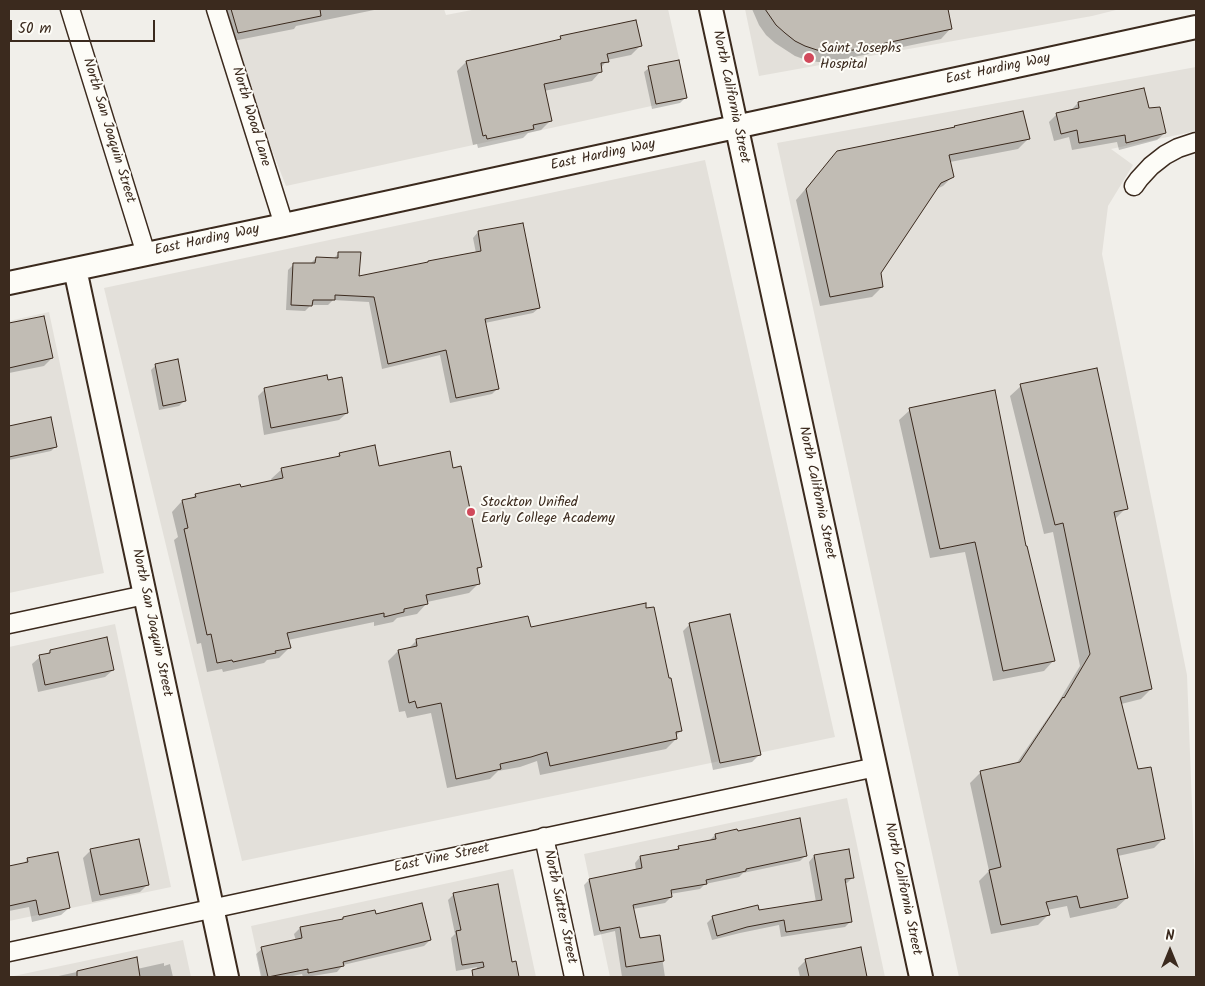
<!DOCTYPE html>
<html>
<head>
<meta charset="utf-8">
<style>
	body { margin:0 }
	#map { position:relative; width:1205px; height:986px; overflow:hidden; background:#f1efea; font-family:Kalam,sans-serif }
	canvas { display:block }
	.frame { position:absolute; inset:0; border:10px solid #3b2a1e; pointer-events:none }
	.north { position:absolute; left:1145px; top:926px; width:50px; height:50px; -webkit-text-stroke:4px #fdfcf7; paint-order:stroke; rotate:0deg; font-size:14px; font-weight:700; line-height:20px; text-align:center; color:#3b2a1e }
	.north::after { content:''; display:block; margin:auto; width:18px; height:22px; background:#3b2a1e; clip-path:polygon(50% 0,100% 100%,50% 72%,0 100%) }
	.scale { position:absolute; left:10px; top:20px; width:145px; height:22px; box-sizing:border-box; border:2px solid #3b2a1e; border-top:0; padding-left:6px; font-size:15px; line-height:18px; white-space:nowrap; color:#3b2a1e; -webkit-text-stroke:4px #fdfcf7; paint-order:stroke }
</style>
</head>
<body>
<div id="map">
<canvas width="1205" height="986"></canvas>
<div class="frame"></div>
<div class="north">N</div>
<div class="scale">50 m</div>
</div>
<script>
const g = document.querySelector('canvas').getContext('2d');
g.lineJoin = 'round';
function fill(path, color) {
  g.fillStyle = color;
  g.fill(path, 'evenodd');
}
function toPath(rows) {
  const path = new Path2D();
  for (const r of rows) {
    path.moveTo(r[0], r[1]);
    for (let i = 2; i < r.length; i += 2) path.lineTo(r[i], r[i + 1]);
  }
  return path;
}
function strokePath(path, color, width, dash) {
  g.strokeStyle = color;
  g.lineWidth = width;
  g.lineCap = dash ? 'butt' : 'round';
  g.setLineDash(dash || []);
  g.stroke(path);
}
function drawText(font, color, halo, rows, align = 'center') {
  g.font = font + ' Kalam,sans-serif';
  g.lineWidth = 4;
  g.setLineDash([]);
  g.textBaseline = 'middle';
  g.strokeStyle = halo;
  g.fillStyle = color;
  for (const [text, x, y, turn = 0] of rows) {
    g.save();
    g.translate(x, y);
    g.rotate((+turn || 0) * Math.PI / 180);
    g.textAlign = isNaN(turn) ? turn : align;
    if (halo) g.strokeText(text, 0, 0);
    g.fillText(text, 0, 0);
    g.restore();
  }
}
const built = toPath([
	[223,9,444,9,446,15,477,9,668,9,688,98,286,186,242,74],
	[745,9,1120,9,1092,16,759,76],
	[1196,67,1196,131,1111,149,1133,165,1108,206,1102,254,1187,675,1196,910,1196,977,959,977,777,143],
	[705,160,835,737,242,861,104,288],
	[49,312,104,573,9,593,9,321],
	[115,624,171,887,9,921,9,647],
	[847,798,885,977,610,977,584,854],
	[513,869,536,977,262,977,251,926],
	[183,940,191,977,9,977]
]);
const shadow = toPath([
	[218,9,379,9,296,26,294,29,228,42],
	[752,9,947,9,951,28,941,39,830,62,818,62,806,60,795,56,775,43,766,35,759,25],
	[561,38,640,46,631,55,607,60,601,68,601,71,592,81,544,91,551,120,541,130,528,133,523,138,478,148,477,144,473,145,457,71,466,62,557,42],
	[649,68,685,98,680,103,652,109,644,72],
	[1078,103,1148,110,1165,133,1157,140,1119,150,1117,142,1072,150,1069,137,1054,141,1049,122,1057,114,1070,111],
	[955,127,1028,139,1018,149,950,162,953,176,943,186,934,190,880,273,882,287,872,297,820,306,796,200,828,163],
	[522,225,539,308,533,313,485,323,497,389,492,394,450,403,440,355,382,369,369,302,333,300,328,305,311,305,305,311,286,310,288,270,294,264,310,264,316,258,333,259,339,253,358,277,476,253,473,238,478,232],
	[43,317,52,358,44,366,9,373,9,325],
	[156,365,184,401,179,406,159,410,151,370],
	[327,381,347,413,339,420,264,435,258,396,265,389],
	[1021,386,1126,508,1115,519,1151,689,1141,699,1121,704,1137,770,1164,838,1154,848,1118,856,1127,898,1116,908,1070,918,1067,906,1047,910,1048,915,1038,925,991,934,979,881,989,871,970,783,981,772,1016,764,1056,706,1080,666,1053,532,1044,534,1010,396],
	[910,410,1025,547,1054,660,1044,671,993,681,965,552,930,558,899,420],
	[50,419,56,446,51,451,9,460,9,428],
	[340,454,378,468,452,469,480,567,476,571,479,583,469,593,427,602,427,603,417,614,397,618,393,622,374,626,374,622,288,640,289,648,279,658,267,660,264,663,223,672,222,669,207,672,201,643,197,644,174,540,178,537,172,512,182,501,191,500,195,495,239,486,240,489,272,482,271,479,282,469,335,458],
	[690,624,759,755,752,762,713,770,683,631],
	[530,628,681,731,675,736,676,739,666,749,540,775,537,761,520,767,498,771,490,779,447,788,431,713,407,718,405,711,399,712,388,661,398,651,408,649,416,641],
	[50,651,113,670,105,677,38,692,32,664,40,657,46,655],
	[737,831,806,855,800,861,743,873,739,877,705,884,700,889,670,894,671,897,665,903,633,909,639,939,659,937,665,977,622,977,615,931,594,936,584,885,589,880,636,870,635,863,640,857,676,851,679,847,709,841,715,835],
	[90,851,147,885,140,892,92,902,83,858],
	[814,856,853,877,847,883,844,883,851,921,845,927,781,937,779,925,740,933,712,940,707,923,713,917,816,902,809,862],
	[28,859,69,908,61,915,32,922,29,907,9,911,9,867,23,864],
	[454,894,511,963,515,963,518,977,479,977,477,967,456,971,451,938,455,934,448,900],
	[375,916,430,940,424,946,343,965,337,972,306,977,303,977,302,974,288,977,261,977,256,954,262,949,296,941,294,934,300,928,341,920,343,918],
	[860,949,865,977,800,977,798,968,806,960],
	[136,959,137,969,164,963,164,966,170,964,173,977,54,977]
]);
const building = toPath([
	[231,9,320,9,321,16,238,33,231,9],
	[765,9,948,9,952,29,853,50,841,52,829,52,817,50,805,46,795,41,785,33,776,25,765,9],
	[636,20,642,46,607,54,609,62,601,63,602,72,544,84,552,121,533,125,534,129,487,139,486,135,483,136,466,61,561,39,560,36,636,20],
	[679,60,687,98,656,104,648,66,679,60],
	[1144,88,1149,108,1160,107,1166,133,1126,143,1125,135,1079,143,1077,130,1061,134,1056,113,1079,108,1078,102,1144,88],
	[1023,111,1030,139,949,155,954,177,941,183,881,273,883,287,830,297,806,189,837,151,955,127,954,126,1023,111],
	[523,223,540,308,485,319,499,389,456,398,446,350,388,364,374,297,335,295,335,300,313,300,312,306,291,305,293,263,315,263,316,257,338,258,338,252,361,252,359,276,428,262,428,261,481,251,478,231,523,223],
	[44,316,53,358,9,368,9,323,44,316],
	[178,359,186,401,163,406,155,364,178,359],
	[1097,368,1128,509,1114,512,1152,689,1120,697,1138,769,1151,767,1165,839,1117,849,1128,898,1080,908,1077,896,1046,902,1050,915,1001,925,989,870,1001,867,980,771,1020,762,1063,697,1064,698,1090,654,1063,523,1055,525,1020,384,1097,368],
	[327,375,328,380,342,377,348,413,271,428,264,388,327,375],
	[995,390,1026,546,1027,546,1055,661,1003,671,975,542,940,549,909,408,995,390],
	[51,417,57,447,9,457,9,426,51,417],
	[375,445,379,466,450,451,453,468,461,466,482,567,477,568,480,584,426,595,428,604,404,609,404,612,384,617,384,613,287,633,291,648,275,651,276,653,233,662,232,660,217,663,211,634,207,635,184,529,188,528,182,500,196,497,195,494,240,484,241,487,283,478,281,468,340,456,339,453,375,445],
	[646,603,646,608,654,607,669,678,671,678,682,731,676,732,677,739,550,766,547,752,531,757,500,764,501,769,456,779,441,703,417,708,415,701,409,703,398,650,417,646,416,639,528,616,531,627,646,603],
	[730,614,761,755,720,763,689,623,730,614],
	[107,637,114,670,45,685,39,655,50,653,50,650,107,637],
	[800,818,807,856,746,869,746,871,706,880,707,884,671,890,672,897,633,905,640,938,660,935,664,961,626,967,620,927,600,931,589,879,642,868,640,856,679,849,678,846,716,839,715,834,737,829,738,831,800,818],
	[139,839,149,885,100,895,90,849,139,839],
	[849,849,854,878,845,879,852,922,786,932,784,920,747,927,717,936,712,916,758,905,759,910,822,900,814,855,849,849],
	[58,852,70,908,39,915,36,900,9,906,9,866,28,862,27,858,58,852],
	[498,884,512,962,516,961,519,977,473,977,472,970,484,967,483,962,462,965,456,931,461,930,453,893,498,884],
	[422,903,431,940,343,962,344,966,308,973,308,969,268,977,261,947,302,938,300,927,343,919,343,917,375,910,376,914,422,903],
	[861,947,867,977,809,977,805,959,861,947],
	[137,957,140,977,77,977,77,971,137,957]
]);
const minor = toPath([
	[70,9,146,254],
	[216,9,284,225],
	[1134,186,1139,179,1151,166,1165,155,1178,148,1196,142],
	[9,624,145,595],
	[544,837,574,977],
	[9,952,876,767]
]);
const tertiary = toPath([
	[711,9,921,977],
	[75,269,227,977],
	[9,283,284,225,1196,27]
]);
const markers = [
	[809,58,6,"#d1495b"],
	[471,512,5,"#d1495b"]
];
const poiNames = [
	["Saint Josephs",820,50],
	["Hospital",820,66],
	["Stockton Unified",481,504],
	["Early College Academy",481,520]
];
const streetNames = [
	["East Harding Way",998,70,-12],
	["North California Street",730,97,78],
	["North Wood Lane",250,117,73],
	["North San Joaquin Street",108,131,73],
	["East Harding Way",603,156,-12],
	["East Harding Way",207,241,-12],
	["North California Street",816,493,78],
	["North San Joaquin Street",151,623,78],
	["East Vine Street",442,859,-12],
	["North California Street",902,889,78],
	["North Sutter Street",559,907,78]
];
fill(built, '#e3e0da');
fill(shadow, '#0003');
fill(building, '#c1bcb4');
strokePath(building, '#3b2a1e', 1);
strokePath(minor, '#3b2a1e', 21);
strokePath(tertiary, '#3b2a1e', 26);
strokePath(minor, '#fdfcf7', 18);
strokePath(tertiary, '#fdfcf7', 22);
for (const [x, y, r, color] of markers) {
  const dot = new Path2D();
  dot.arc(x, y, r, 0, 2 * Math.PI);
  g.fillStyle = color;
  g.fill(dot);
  strokePath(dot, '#fdfcf7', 2);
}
drawText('14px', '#3b2a1e', '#fdfcf7', poiNames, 'left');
drawText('14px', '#3b2a1e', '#fdfcf7', streetNames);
</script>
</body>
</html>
